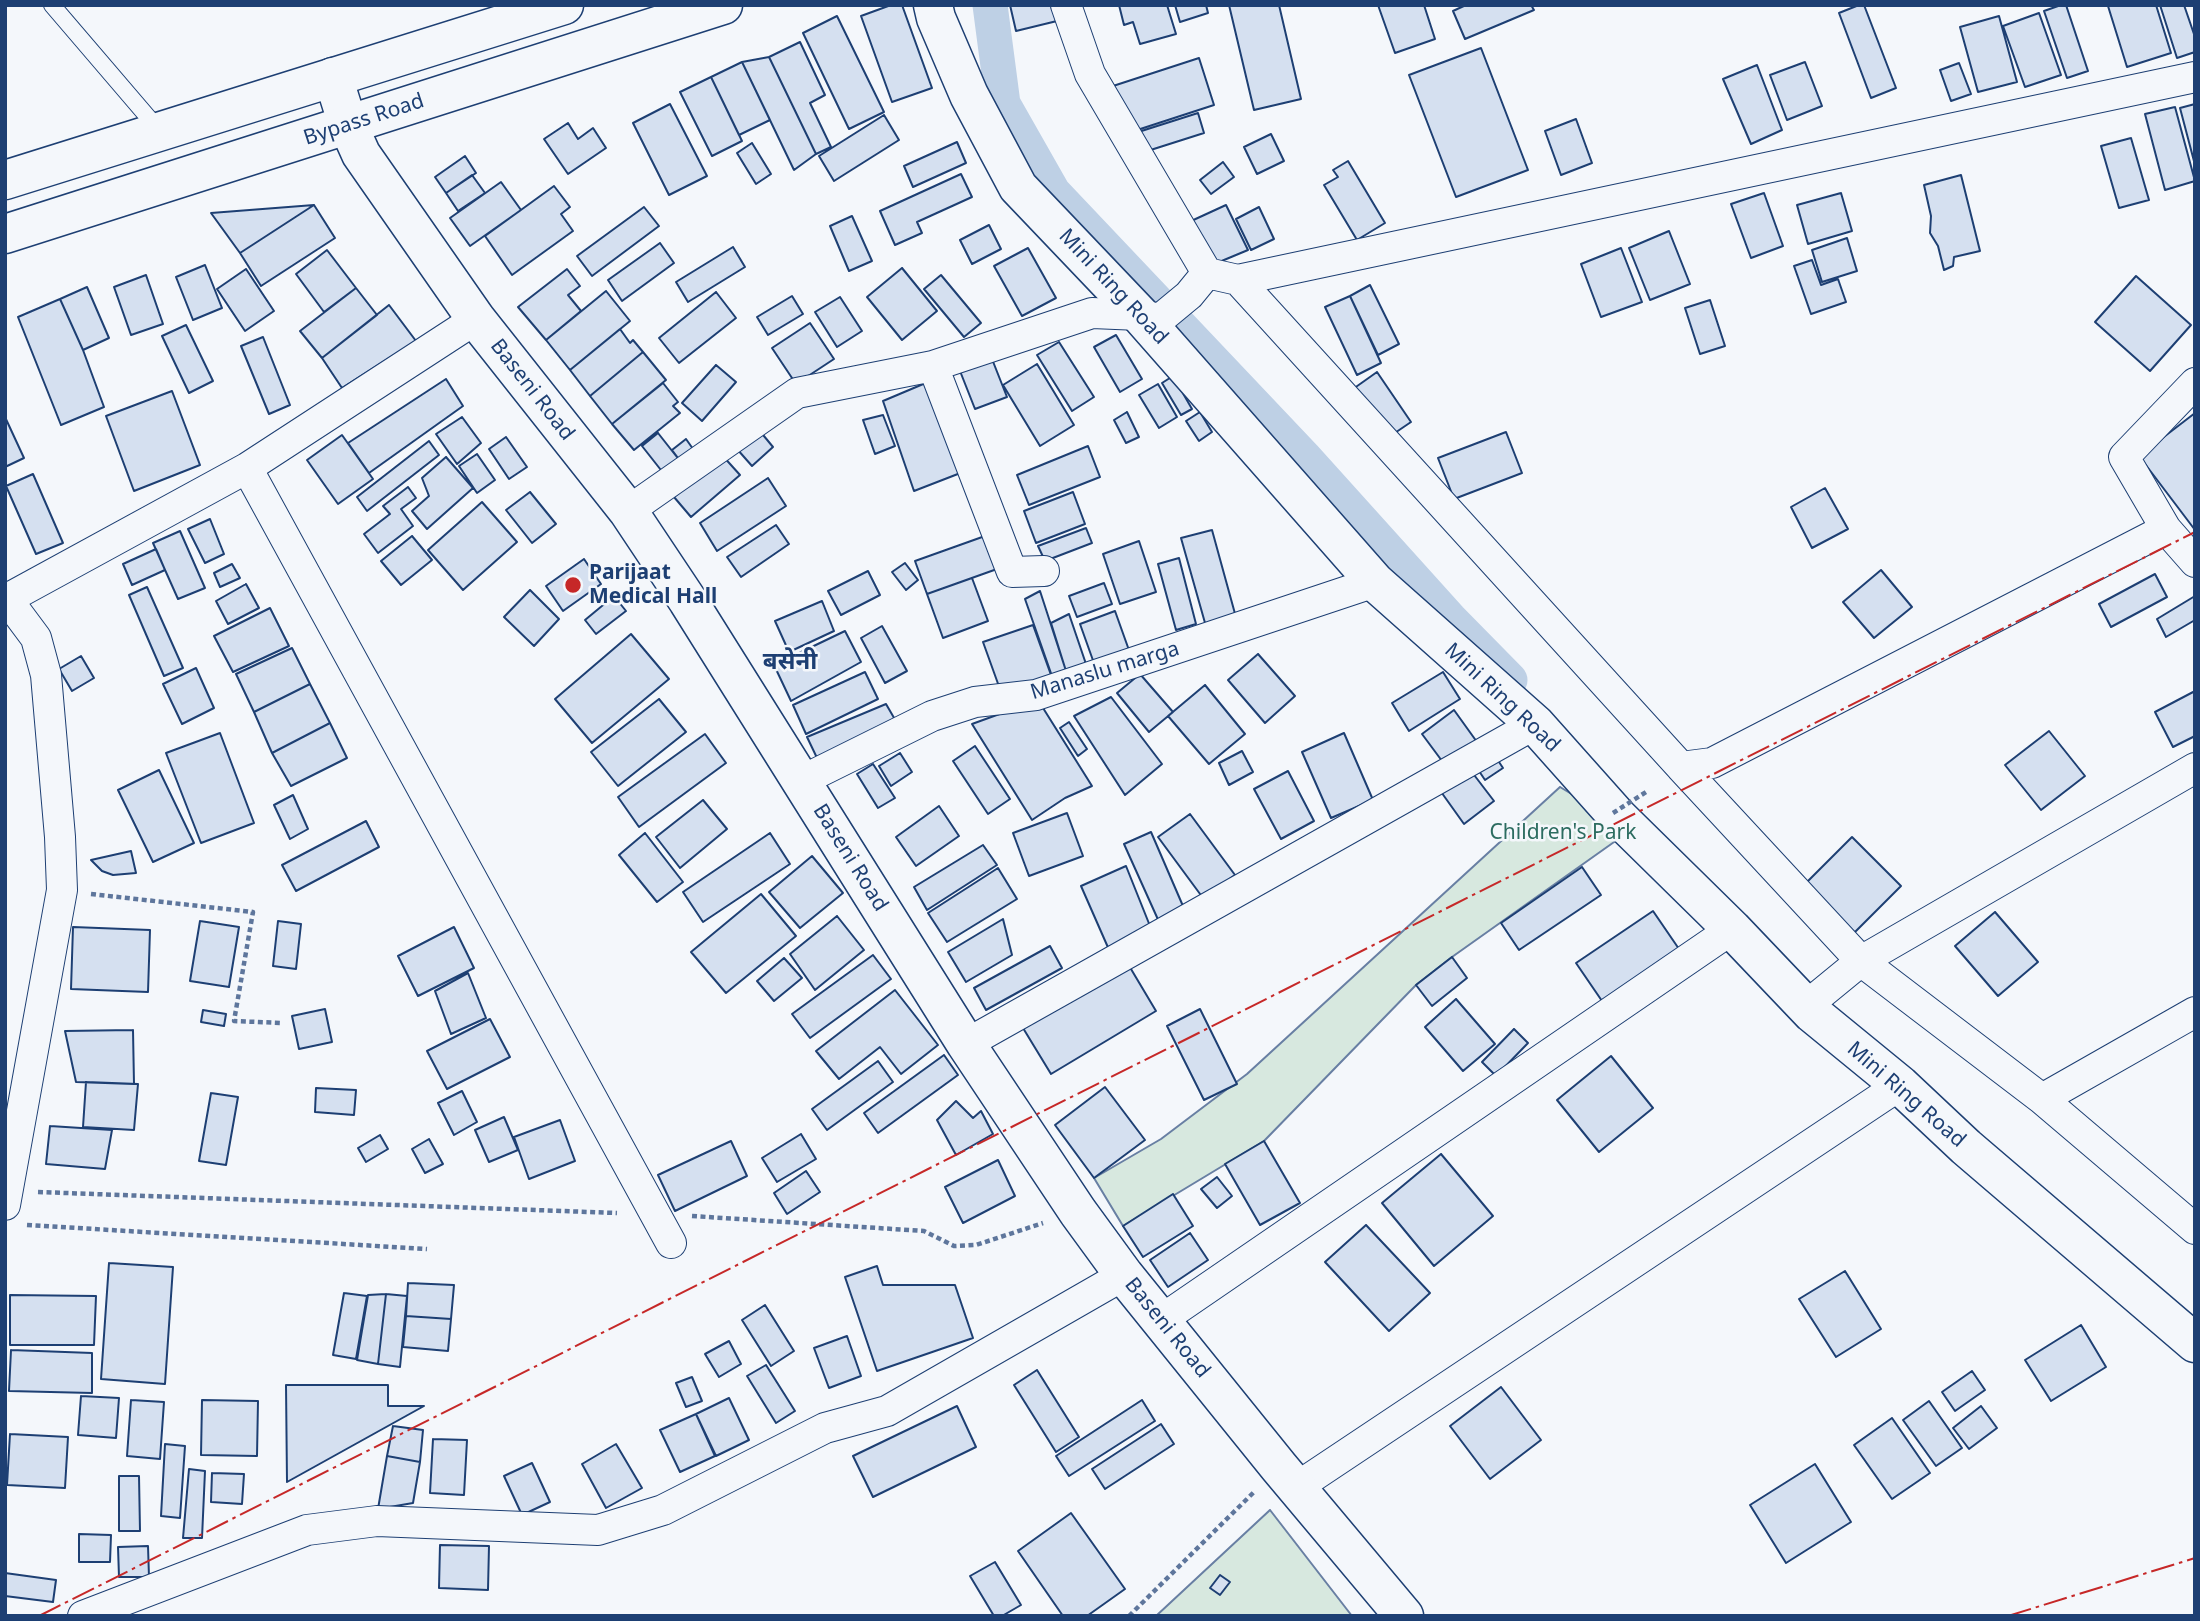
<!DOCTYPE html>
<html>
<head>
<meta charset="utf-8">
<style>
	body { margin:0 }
	#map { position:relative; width:2200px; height:1621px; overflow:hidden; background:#f4f7fb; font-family:"Noto Sans",sans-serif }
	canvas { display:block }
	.frame { position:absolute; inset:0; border:7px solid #1d3f73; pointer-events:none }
</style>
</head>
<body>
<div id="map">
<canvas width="2200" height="1621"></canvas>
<div class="frame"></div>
</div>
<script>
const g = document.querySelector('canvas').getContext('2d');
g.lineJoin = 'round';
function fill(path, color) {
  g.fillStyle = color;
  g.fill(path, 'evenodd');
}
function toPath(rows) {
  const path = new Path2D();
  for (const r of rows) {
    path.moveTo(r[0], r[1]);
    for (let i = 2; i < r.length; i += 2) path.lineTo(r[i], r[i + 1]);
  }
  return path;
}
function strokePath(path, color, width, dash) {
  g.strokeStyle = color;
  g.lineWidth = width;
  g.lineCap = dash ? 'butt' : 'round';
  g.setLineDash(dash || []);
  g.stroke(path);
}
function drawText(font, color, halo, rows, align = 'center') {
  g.font = font + ' "Noto Sans","Noto Sans Devanagari",sans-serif';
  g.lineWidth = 5;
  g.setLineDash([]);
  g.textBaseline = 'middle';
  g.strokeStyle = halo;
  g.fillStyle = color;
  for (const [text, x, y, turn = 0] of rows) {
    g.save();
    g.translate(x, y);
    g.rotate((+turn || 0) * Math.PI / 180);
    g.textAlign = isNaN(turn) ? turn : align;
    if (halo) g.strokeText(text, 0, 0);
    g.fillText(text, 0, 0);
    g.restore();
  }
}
const green = toPath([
	[1560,787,1631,830,1452,957,1416,985,1264,1141,1123,1226,1094,1178,1161,1139,1247,1074,1560,787],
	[1270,1510,1352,1616,1156,1616,1270,1510]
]);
const canal = toPath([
	[990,5,1003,104,1053,192,1304,457,1450,619,1510,680]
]);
const building = toPath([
	[891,5,902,5,932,88,892,102,861,16,891,5],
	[1010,5,1054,5,1057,21,1016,31,1010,5],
	[1119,5,1167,5,1176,34,1140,44,1133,22,1124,25,1119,5],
	[1175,5,1206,5,1208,13,1180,22,1175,5],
	[1229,5,1279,5,1301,99,1254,110,1229,5],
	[1378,5,1424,5,1435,39,1395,53,1378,5],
	[1466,5,1531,5,1534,10,1465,39,1453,11,1466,5],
	[1859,5,1864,5,1896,88,1871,98,1839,13,1859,5],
	[2061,5,2066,5,2088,71,2067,78,2044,11,2061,5],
	[2111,5,2156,5,2171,53,2127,67,2108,6,2111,5],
	[2160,5,2184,5,2195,37,2195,52,2177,58,2160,5],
	[2039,13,2061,75,2025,87,2003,26,2039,13],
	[837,16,884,112,849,129,803,33,837,16],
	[1999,16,2017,82,1978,92,1960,27,1999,16],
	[800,42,825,95,810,103,831,147,816,154,769,57,800,42],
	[1481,48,1528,170,1456,197,1409,75,1481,48],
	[769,57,816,154,794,170,742,62,769,57],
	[1199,58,1214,105,1128,133,1113,86,1199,58],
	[742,62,770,120,739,135,711,77,742,62],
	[1805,62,1822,106,1787,120,1770,75,1805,62],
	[1959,63,1971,94,1951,101,1940,70,1959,63],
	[1757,65,1782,130,1751,144,1723,79,1757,65],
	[711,77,742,141,712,156,680,92,711,77],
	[670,104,707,176,669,195,633,123,670,104],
	[2195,104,2195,165,2180,108,2195,104],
	[2175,107,2195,181,2165,190,2145,114,2175,107],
	[1198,113,1204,133,1138,154,1132,134,1198,113],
	[884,115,899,140,834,181,819,156,884,115],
	[1576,119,1592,163,1561,175,1545,131,1576,119],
	[568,123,578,139,593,128,606,148,568,174,544,139,568,123],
	[1271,134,1284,161,1257,174,1244,147,1271,134],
	[2131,138,2149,200,2119,208,2101,146,2131,138],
	[957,142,966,163,913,187,904,166,957,142],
	[752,143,771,174,756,184,737,153,752,143],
	[465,156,476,173,446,193,435,177,465,156],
	[1348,161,1385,223,1357,240,1324,185,1338,177,1333,170,1348,161],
	[1223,162,1234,177,1211,194,1200,180,1223,162],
	[961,174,972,197,917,222,922,233,895,245,880,211,961,174],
	[472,175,485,193,458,211,446,193,472,175],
	[1961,175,1980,251,1954,257,1953,266,1944,270,1938,246,1930,233,1931,216,1924,185,1961,175],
	[501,182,521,210,470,246,450,218,501,182],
	[554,186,570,207,561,214,573,231,512,275,485,236,554,186],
	[1764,193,1783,246,1751,258,1731,204,1764,193],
	[1841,193,1852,231,1808,244,1797,205,1841,193],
	[314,205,335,238,261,286,240,253,314,205],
	[314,205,240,253,211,213,314,205],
	[1226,205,1248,250,1212,265,1189,222,1226,205],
	[644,207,659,226,592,276,577,256,644,207],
	[1259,207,1274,239,1251,250,1236,219,1259,207],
	[852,216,872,261,849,271,830,226,852,216],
	[989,225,1001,249,972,264,960,240,989,225],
	[1669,231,1690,284,1650,300,1629,248,1669,231],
	[1847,238,1857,271,1822,282,1812,250,1847,238],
	[660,243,674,263,622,301,608,280,660,243],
	[733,247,745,267,688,302,676,282,733,247],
	[1028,248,1056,298,1022,316,994,266,1028,248],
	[1621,248,1642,302,1601,317,1581,264,1621,248],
	[327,250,356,288,324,312,296,274,327,250],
	[1812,260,1821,285,1838,279,1846,302,1811,314,1794,266,1812,260],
	[205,265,222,308,193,320,176,277,205,265],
	[902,268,937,311,902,340,867,297,902,268],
	[246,269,274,311,245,331,217,289,246,269],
	[567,269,580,286,568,295,581,311,546,340,518,307,567,269],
	[146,275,163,324,131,335,114,287,146,275],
	[941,275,981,323,964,337,924,289,941,275],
	[2136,276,2191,325,2150,371,2095,322,2136,276],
	[1370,285,1399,344,1378,355,1350,296,1370,285],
	[87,287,109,338,83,350,60,299,87,287],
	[356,288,377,315,322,358,300,331,356,288],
	[606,291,630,321,570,370,546,340,606,291],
	[716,292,736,318,679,363,659,338,716,292],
	[792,296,803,314,768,335,757,317,792,296],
	[1350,296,1381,363,1357,375,1325,307,1350,296],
	[840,297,862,331,837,347,815,312,840,297],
	[60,299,83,350,104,407,61,425,18,317,60,299],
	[1710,300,1725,346,1700,354,1685,308,1710,300],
	[389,305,416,341,342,388,322,358,389,305],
	[810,323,834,359,796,384,772,348,810,323],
	[186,325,213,381,189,393,162,336,186,325],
	[620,329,630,343,633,340,643,352,590,396,570,370,620,329],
	[1116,335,1142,379,1120,392,1094,347,1116,335],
	[263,337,290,405,269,414,241,346,263,337],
	[1059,342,1094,397,1072,411,1037,355,1059,342],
	[643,352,666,380,612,424,590,396,643,352],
	[992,359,1007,397,975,409,960,371,992,359],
	[1037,364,1074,425,1040,446,1003,385,1037,364],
	[716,365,736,382,702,421,682,403,716,365],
	[1377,372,1411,422,1386,439,1353,389,1377,372],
	[1173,376,1192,409,1181,415,1162,383,1173,376],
	[446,379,463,406,369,473,348,443,446,379],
	[928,382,963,472,914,491,883,401,928,382],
	[663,383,678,402,673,406,680,413,634,450,612,424,663,383],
	[1158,384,1177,417,1159,428,1139,395,1158,384],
	[172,391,200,465,134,491,106,416,172,391],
	[1127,412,1139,437,1126,443,1114,420,1127,412],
	[1200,412,1212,432,1199,441,1186,421,1200,412],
	[2195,413,2195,530,2139,456,2195,413],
	[883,415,895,446,875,454,863,420,883,415],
	[5,417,24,458,5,467,5,417],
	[462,417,481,443,457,464,436,434,462,417],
	[759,430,773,447,752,466,737,449,759,430],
	[1506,432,1522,473,1454,499,1438,458,1506,432],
	[658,433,684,466,668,479,642,446,658,433],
	[342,435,373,479,338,504,307,460,342,435],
	[506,437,527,467,509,479,489,449,506,437],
	[686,439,698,456,684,466,672,450,686,439],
	[429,441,439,455,367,511,357,497,429,441],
	[1088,446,1100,477,1029,505,1017,475,1088,446],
	[477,454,495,480,477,493,459,466,477,454],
	[722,455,740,475,691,517,674,497,722,455],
	[446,457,473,488,427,529,412,511,429,496,422,478,446,457],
	[33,474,63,543,36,554,6,486,33,474],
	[768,478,786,506,717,551,700,523,768,478],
	[408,487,416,498,401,509,413,526,378,553,364,534,390,514,383,506,408,487],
	[1825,488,1848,529,1812,548,1791,507,1825,488],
	[530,492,556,524,532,543,506,510,530,492],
	[1073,492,1085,524,1036,543,1024,511,1073,492],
	[482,502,517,542,463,590,428,550,482,502],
	[210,519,224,554,205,563,188,529,210,519],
	[776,525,789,544,741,577,727,557,776,525],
	[1086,528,1092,543,1045,561,1038,546,1086,528],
	[1212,530,1237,621,1207,630,1181,538,1212,530],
	[180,531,205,588,178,599,153,543,180,531],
	[412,536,432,560,401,585,381,561,412,536],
	[985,536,997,569,927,594,915,561,985,536],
	[1139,541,1156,592,1120,604,1103,554,1139,541],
	[156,549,165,570,132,585,123,564,156,549],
	[1179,558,1196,624,1176,630,1158,564,1179,558],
	[584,559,601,584,563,611,546,586,584,559],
	[905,563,918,580,906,590,892,572,905,563],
	[232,564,240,578,220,587,214,573,232,564],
	[1881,570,1912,607,1874,638,1843,602,1881,570],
	[868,571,880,595,841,615,828,591,868,571],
	[2155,574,2167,597,2111,627,2099,604,2155,574],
	[972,578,988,621,943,638,927,594,972,578],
	[1104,583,1112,604,1077,617,1069,596,1104,583],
	[246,584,259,608,228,624,216,601,246,584],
	[147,587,183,668,164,676,129,595,147,587],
	[530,590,559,619,534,646,504,617,530,590],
	[1040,591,1067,674,1053,679,1025,599,1040,591],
	[614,596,626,611,596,634,585,620,614,596],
	[2195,596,2195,620,2166,637,2157,619,2195,596],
	[822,601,834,631,789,652,775,621,822,601],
	[270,608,289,646,233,672,214,636,270,608],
	[1115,611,1130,653,1095,666,1080,624,1115,611],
	[1069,614,1086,664,1066,671,1051,623,1069,614],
	[1033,625,1051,675,1001,692,983,642,1033,625],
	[882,626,907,671,885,683,861,638,882,626],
	[845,631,861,662,791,701,774,665,845,631],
	[631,634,669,679,592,743,555,699,631,634],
	[292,648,310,684,254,712,236,674,292,648],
	[1258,654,1295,696,1265,723,1228,680,1258,654],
	[81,656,94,678,72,691,59,669,81,656],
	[196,668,214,708,182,724,163,684,196,668],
	[865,672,878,699,806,734,793,705,865,672],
	[1443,672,1460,699,1409,731,1392,703,1443,672],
	[1140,674,1173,712,1149,732,1117,693,1140,674],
	[310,684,330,723,272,753,254,712,310,684],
	[1205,685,1245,734,1209,764,1168,716,1205,685],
	[2195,691,2195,736,2173,747,2155,712,2195,691],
	[1111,697,1162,764,1125,795,1074,716,1111,697],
	[659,699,686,732,618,786,591,752,659,699],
	[1038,700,1092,786,1065,798,1032,820,972,724,1038,700],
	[886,704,897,723,818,760,807,737,886,704],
	[1454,710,1477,742,1445,765,1422,734,1454,710],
	[1069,722,1087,749,1078,756,1060,728,1069,722],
	[330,723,347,758,291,786,272,753,330,723],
	[2049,731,2085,776,2041,810,2005,765,2049,731],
	[220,733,254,823,201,843,166,753,220,733],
	[1344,733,1373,800,1331,818,1302,752,1344,733],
	[705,734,726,763,639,827,618,797,705,734],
	[975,746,1010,799,988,814,953,761,975,746],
	[1242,751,1253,772,1229,785,1219,763,1242,751],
	[900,753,912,772,891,786,879,766,900,753],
	[1493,753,1503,768,1485,780,1475,765,1493,753],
	[873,764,895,798,878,808,857,774,873,764],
	[1468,767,1494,801,1464,824,1439,789,1468,767],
	[159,770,194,843,153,862,118,790,159,770],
	[1288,771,1314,821,1281,839,1254,789,1288,771],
	[293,795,308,829,290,839,274,805,293,795],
	[703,800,727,829,680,868,656,837,703,800],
	[939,806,959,836,916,866,896,837,939,806],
	[1067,813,1083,856,1029,876,1013,833,1067,813],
	[1190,814,1235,875,1203,898,1158,837,1190,814],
	[366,821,379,847,296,891,282,865,366,821],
	[1151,832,1186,913,1160,924,1124,844,1151,832],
	[645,833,683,882,657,902,619,855,645,833],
	[770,833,790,864,703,922,683,892,770,833],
	[1852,837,1901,886,1851,936,1802,887,1852,837],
	[983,845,997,865,927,910,914,887,983,845],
	[131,851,136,873,113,875,102,871,91,860,131,851],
	[812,856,843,893,800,928,769,892,812,856],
	[1126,866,1152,931,1110,952,1081,886,1126,866],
	[1582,867,1601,895,1519,950,1501,923,1582,867],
	[998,868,1017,899,947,942,928,913,998,868],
	[761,894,796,936,726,993,691,952,761,894],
	[1653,911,1679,949,1602,1001,1576,963,1653,911],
	[1995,912,2038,962,1998,996,1955,946,1995,912],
	[837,916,864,950,815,990,790,954,837,916],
	[1003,919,1012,955,966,982,948,952,1003,919],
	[200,921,239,927,229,987,190,981,200,921],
	[278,921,301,924,296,969,273,966,278,921],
	[73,927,150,930,148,992,71,989,73,927],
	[454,927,474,968,418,996,398,956,454,927],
	[1050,946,1062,968,986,1010,974,988,1050,946],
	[873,955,891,979,810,1038,792,1014,873,955],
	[1452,957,1467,978,1432,1006,1416,985,1452,957],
	[784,958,802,978,774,1001,757,981,784,958],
	[1128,964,1156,1011,1051,1074,1023,1028,1128,964],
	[468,973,486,1018,451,1034,435,991,468,973],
	[895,990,938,1045,901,1074,880,1047,839,1079,816,1051,895,990],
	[1456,999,1495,1044,1463,1071,1425,1027,1456,999],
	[325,1009,332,1042,299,1049,292,1016,325,1009],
	[1200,1009,1237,1084,1204,1100,1167,1026,1200,1009],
	[203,1010,226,1014,224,1026,201,1022,203,1010],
	[490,1019,510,1057,447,1089,427,1051,490,1019],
	[1514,1029,1528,1043,1496,1076,1482,1062,1514,1029],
	[133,1030,134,1084,76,1082,65,1031,133,1030],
	[944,1055,958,1075,878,1133,864,1113,944,1055],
	[1611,1056,1653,1108,1599,1152,1557,1100,1611,1056],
	[878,1061,893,1082,827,1130,812,1109,878,1061],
	[86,1082,138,1084,134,1130,83,1127,86,1082],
	[1105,1087,1145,1140,1094,1178,1055,1125,1105,1087],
	[316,1088,356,1090,354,1115,315,1112,316,1088],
	[462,1091,477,1122,454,1135,438,1103,462,1091],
	[211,1093,238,1097,226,1165,199,1161,211,1093],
	[956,1101,973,1118,981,1111,993,1134,956,1155,937,1120,956,1101],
	[504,1117,518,1150,489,1162,475,1130,504,1117],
	[560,1120,575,1161,529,1179,514,1137,560,1120],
	[50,1126,112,1130,105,1169,46,1164,50,1126],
	[801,1134,816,1159,777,1182,762,1158,801,1134],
	[380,1135,388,1149,366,1162,358,1148,380,1135],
	[429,1139,443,1164,425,1173,412,1149,429,1139],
	[731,1141,747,1176,675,1211,658,1175,731,1141],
	[1264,1141,1300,1203,1260,1225,1225,1164,1264,1141],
	[1441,1154,1493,1216,1434,1266,1382,1203,1441,1154],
	[998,1160,1015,1196,963,1223,945,1187,998,1160],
	[806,1171,820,1192,787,1214,774,1193,806,1171],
	[1217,1177,1232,1196,1217,1208,1201,1189,1217,1177],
	[1173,1194,1193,1226,1143,1257,1123,1226,1173,1194],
	[1366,1225,1430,1293,1389,1331,1325,1262,1366,1225],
	[1190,1233,1208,1260,1168,1287,1150,1260,1190,1233],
	[109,1263,173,1267,165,1384,101,1379,109,1263],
	[877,1266,883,1285,955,1285,973,1338,877,1371,845,1277,877,1266],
	[1845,1271,1881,1329,1836,1357,1799,1299,1845,1271],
	[408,1283,454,1285,451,1319,406,1316,408,1283],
	[344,1293,367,1296,356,1359,333,1355,344,1293],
	[386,1294,378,1364,357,1360,368,1295,386,1294],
	[386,1294,407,1296,400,1367,378,1364,386,1294],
	[10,1295,96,1296,94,1345,10,1345,10,1295],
	[765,1305,794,1351,771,1366,742,1320,765,1305],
	[406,1316,451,1319,448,1351,403,1347,406,1316],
	[2081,1325,2106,1367,2051,1401,2025,1360,2081,1325],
	[847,1336,861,1376,829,1388,814,1348,847,1336],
	[729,1341,741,1364,719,1377,705,1354,729,1341],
	[11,1350,92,1353,92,1393,9,1391,11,1350],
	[766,1365,795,1411,776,1423,747,1376,766,1365],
	[1037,1370,1079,1437,1056,1452,1014,1385,1037,1370],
	[1972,1371,1985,1390,1955,1411,1942,1392,1972,1371],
	[692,1377,702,1401,686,1407,676,1383,692,1377],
	[286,1385,388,1385,388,1406,424,1406,287,1482,286,1385],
	[1501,1387,1541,1440,1490,1479,1450,1426,1501,1387],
	[81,1396,119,1398,116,1438,78,1435,81,1396],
	[729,1398,749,1440,716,1456,696,1414,729,1398],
	[131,1400,164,1402,160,1459,127,1456,131,1400],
	[202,1400,258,1401,257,1456,201,1455,202,1400],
	[1142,1400,1155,1421,1069,1476,1056,1456,1142,1400],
	[1929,1401,1962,1448,1936,1466,1903,1420,1929,1401],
	[957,1406,976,1447,873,1497,853,1456,957,1406],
	[1981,1406,1997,1428,1969,1449,1953,1428,1981,1406],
	[696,1414,715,1456,680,1472,660,1430,696,1414],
	[1892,1418,1930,1473,1892,1499,1854,1445,1892,1418],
	[1161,1424,1174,1444,1105,1489,1092,1469,1161,1424],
	[393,1426,423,1430,420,1462,387,1456,393,1426],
	[10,1434,68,1437,65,1488,7,1485,10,1434],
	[433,1439,467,1440,464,1495,430,1493,433,1439],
	[165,1444,185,1446,180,1518,161,1516,165,1444],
	[616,1444,642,1488,606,1508,582,1464,616,1444],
	[387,1456,420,1462,413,1503,378,1509,387,1456],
	[532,1463,550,1502,522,1515,504,1476,532,1463],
	[1815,1464,1851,1522,1786,1563,1750,1505,1815,1464],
	[189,1469,205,1471,202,1538,183,1538,189,1469],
	[212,1473,244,1474,242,1504,211,1502,212,1473],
	[119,1476,139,1476,140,1531,119,1531,119,1476],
	[1071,1513,1125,1589,1087,1616,1063,1616,1018,1551,1071,1513],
	[79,1534,111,1535,110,1562,79,1562,79,1534],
	[440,1545,489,1546,488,1590,439,1588,440,1545],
	[148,1546,149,1577,119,1577,118,1547,148,1546],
	[995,1562,1021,1605,1002,1616,994,1616,970,1576,995,1562],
	[5,1573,56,1580,53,1602,5,1596,5,1573],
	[1220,1575,1230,1582,1220,1595,1210,1588,1220,1575]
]);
const path = toPath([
	[91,894,253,912,234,1021,282,1023],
	[38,1192,617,1213],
	[692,1216,924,1231,954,1246,976,1245,1043,1223],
	[27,1225,427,1249],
	[1129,1616,1254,1492]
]);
const lane = toPath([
	[52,5,159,130]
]);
const street = toPath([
	[1066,5,1090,74,1207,273],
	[1238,280,1681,767,1712,763,2166,529],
	[933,366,1012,572,1044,571],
	[2195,383,2124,457,2166,529,2195,562],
	[247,468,671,1243],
	[628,511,797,393,933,366,1092,313,1140,315,1160,319,1189,295,1207,273,1238,280,2195,77],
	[1681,767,1861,961,2042,1099,2195,1012],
	[801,781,932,716,975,702,1036,695,1375,582],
	[1812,1013,1811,1002,1861,961,2195,768],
	[966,1044,1535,724],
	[2042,1099,2195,1229],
	[5,1205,62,890,60,837,46,675,36,638,7,599,247,468,476,319],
	[1161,1320,1732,929],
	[1297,1487,1900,1085],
	[83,1616,307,1530,377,1521,598,1530,663,1510,825,1428,887,1411,1124,1275]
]);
const secondary = toPath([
	[933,5,936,18,969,95,1018,187,1140,315,1375,582,1535,724,1617,816,1732,929,1812,1013,1900,1085,1966,1147,2195,1343],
	[333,77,348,125,361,154,476,319,628,511,688,601,966,1044,1078,1212,1124,1275,1279,1467,1404,1616]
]);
const highway = toPath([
	[5,180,564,5],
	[5,234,723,5]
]);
const pathBridge = toPath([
	[1613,813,1646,792]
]);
const power = toPath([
	[39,1616,2195,532],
	[2008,1616,2195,1558]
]);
const markers = [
	[573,585,9,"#c62828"]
];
const streetNames = [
	["Bypass Road",364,120,-18],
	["Mini Ring Road",1113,287,47],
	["Baseni Road",532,390,52],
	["Manaslu marga",1105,671,-17],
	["Mini Ring Road",1502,698,43],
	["Baseni Road",850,858,58],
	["Mini Ring Road",1906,1095,41],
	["Baseni Road",1167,1328,51]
];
const poiNames = [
	["Parijaat",589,573],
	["Medical Hall",589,597]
];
const parkNames = [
	["Children's Park",1563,833]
];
const quarterNames = [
	["बसेनी",790,662]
];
fill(green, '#d7e8df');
strokePath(green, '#687fa3', 2);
strokePath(canal, '#bed0e5', 35);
fill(building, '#d5e0f0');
strokePath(building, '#1d3f73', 2);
strokePath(lane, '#1d3f73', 18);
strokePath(street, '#1d3f73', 32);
strokePath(secondary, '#1d3f73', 41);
strokePath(highway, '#1d3f73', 41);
strokePath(path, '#5e769c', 4.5, [5, 3.5]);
strokePath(lane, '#f4f7fb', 16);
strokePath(street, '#f4f7fb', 30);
strokePath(secondary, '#f4f7fb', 38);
strokePath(highway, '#f4f7fb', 38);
strokePath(pathBridge, '#5e769c', 4.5, [5, 3.5]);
strokePath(power, '#c62828', 2, [24, 5, 3.5, 5]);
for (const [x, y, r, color] of markers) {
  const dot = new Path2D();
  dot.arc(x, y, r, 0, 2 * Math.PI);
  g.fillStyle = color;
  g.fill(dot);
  strokePath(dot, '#f4f7fb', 2.5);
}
drawText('21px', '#1d3f73', '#f4f7fb', streetNames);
drawText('bold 21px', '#1d3f73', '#f4f7fb', poiNames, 'left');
drawText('21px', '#2c6c60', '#f4f7fb', parkNames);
drawText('bold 24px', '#1d3f73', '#f4f7fb', quarterNames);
</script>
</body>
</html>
